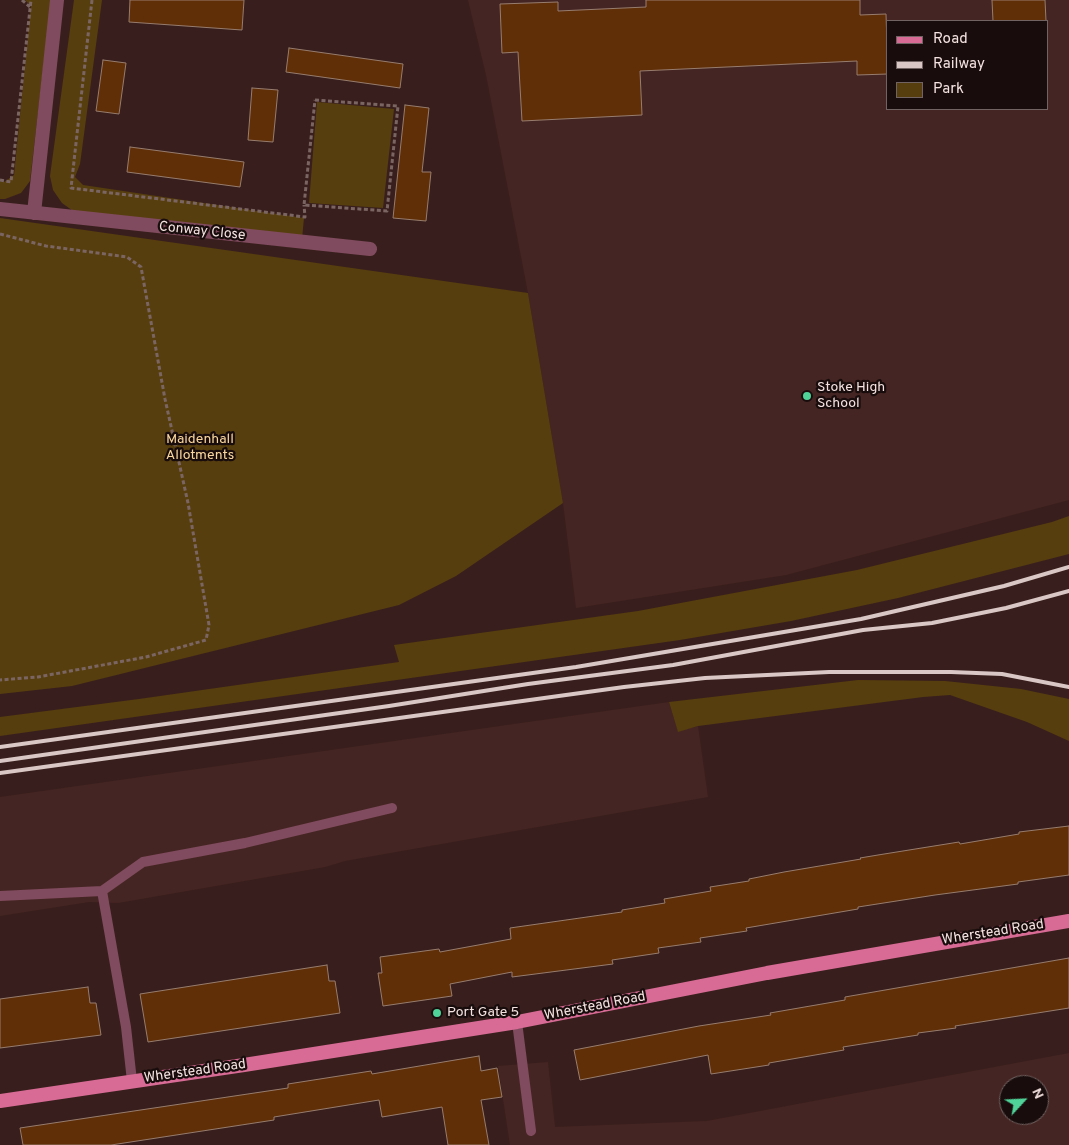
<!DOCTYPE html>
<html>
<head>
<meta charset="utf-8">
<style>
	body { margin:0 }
	#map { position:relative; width:1069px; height:1145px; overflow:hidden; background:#381f1d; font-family:Overpass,sans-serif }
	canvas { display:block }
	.legend { position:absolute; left:886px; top:20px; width:162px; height:90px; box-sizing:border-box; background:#180d0c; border:1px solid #706361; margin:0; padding:6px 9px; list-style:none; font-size:15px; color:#f4e3e1 }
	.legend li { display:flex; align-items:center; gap:10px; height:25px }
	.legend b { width:25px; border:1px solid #706361 }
	.north { position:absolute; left:999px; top:1075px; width:50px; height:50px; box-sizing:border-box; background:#180d0c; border:1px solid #706361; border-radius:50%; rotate:65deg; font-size:14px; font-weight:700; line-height:20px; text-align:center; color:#f4e3e1 }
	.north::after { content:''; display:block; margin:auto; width:18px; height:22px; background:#4fd399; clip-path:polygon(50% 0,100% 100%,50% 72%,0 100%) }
</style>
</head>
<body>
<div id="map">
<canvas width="1069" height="1145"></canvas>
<ul class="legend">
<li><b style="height:6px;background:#d86b95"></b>Road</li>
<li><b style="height:6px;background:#d9c7c5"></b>Railway</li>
<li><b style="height:14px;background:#573e0e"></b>Park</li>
</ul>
<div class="north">N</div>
</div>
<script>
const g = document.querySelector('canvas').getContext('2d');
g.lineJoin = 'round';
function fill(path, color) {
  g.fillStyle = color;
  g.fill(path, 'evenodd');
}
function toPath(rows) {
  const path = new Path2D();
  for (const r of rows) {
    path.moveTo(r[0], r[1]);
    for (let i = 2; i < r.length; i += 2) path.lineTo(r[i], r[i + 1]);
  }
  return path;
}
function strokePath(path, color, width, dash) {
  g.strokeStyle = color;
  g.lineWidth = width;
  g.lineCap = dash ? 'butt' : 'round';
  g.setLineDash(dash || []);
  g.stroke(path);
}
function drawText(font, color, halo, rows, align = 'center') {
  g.font = font + ' Overpass,sans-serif';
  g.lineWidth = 4.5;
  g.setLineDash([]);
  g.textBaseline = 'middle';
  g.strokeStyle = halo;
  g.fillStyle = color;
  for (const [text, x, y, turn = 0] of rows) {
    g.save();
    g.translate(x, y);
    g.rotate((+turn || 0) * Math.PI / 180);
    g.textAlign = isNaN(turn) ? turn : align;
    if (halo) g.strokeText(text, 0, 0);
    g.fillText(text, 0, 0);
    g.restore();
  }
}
const built = toPath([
	[468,0,1069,0,1069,500,786,575,576,608,563,503,528,293,486,75],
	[888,21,1048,21,1048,109,888,109],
	[669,702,678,731,698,726,708,797,345,861,325,867,118,903,89,902,0,916,0,797],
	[1069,1053,1069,1145,510,1145,498,1066,548,1062,555,1127,707,1121],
	[1009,1085,1039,1085,1039,1115,1009,1115]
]);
const green = toPath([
	[25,0,51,0,30,181,21,193,5,199,0,199,0,181,4,182,14,175,31,6],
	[74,0,102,0,80,164,75,177,83,185,304,218,302,239,76,213,62,203,53,190,50,176],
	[317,102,394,109,383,208,309,203],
	[0,218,528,293,563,503,456,576,399,605,72,686,0,694],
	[1069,516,1069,554,898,598,791,621,680,640,0,736,0,717,139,699,399,662,394,645,638,611,857,570,1052,522],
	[858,680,945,681,1021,689,1069,699,1069,741,1027,722,950,695,923,697,698,726,678,732,669,702]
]);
const building = toPath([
	[130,0,244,0,242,30,129,22,130,0],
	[646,0,860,0,860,15,886,14,888,74,857,75,857,61,640,71,642,115,522,121,518,52,502,53,500,4,558,2,558,11,646,7,646,0],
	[992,0,1045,0,1046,21,993,21,992,0],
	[289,48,403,64,400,88,286,72,289,48],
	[103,60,126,63,119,114,96,111,103,60],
	[252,88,278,90,273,142,248,140,252,88],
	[405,105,429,108,422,172,431,172,426,221,393,218,405,105],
	[130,147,244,162,240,187,127,172,130,147],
	[1069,826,1069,875,1018,882,1018,884,935,895,858,907,858,909,746,928,747,931,700,938,701,942,658,948,659,953,612,960,613,964,512,977,512,972,450,984,452,996,383,1006,378,973,382,973,380,957,439,949,440,952,511,939,510,928,622,912,622,910,665,903,664,899,711,891,710,887,749,881,749,879,784,872,861,859,860,858,878,855,959,842,960,844,1019,834,1019,832,1069,826],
	[1069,958,1069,1008,955,1026,956,1028,918,1033,918,1035,843,1047,844,1050,769,1063,769,1065,711,1074,708,1055,580,1080,574,1050,699,1026,771,1015,770,1013,845,1000,845,997,1069,958],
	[327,965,329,981,335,981,340,1013,148,1042,140,994,327,965],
	[88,987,90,1003,96,1003,101,1035,0,1048,0,999,88,987],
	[479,1056,481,1071,497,1068,502,1097,481,1100,489,1145,448,1145,442,1107,382,1117,379,1100,274,1117,274,1120,111,1145,23,1145,20,1128,288,1088,288,1084,371,1071,372,1074,479,1056]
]);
const path = toPath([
	[22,0,30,7],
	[92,0,71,188,305,217,304,205],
	[315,100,398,106,387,211,304,205,315,100],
	[0,180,11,182,31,0],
	[0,234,46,246,127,257,141,267,165,399,188,503,209,625,206,640,146,657,38,677,0,680]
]);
const service = toPath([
	[102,891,126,1027,132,1081],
	[0,896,102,891,143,862,245,843,392,808],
	[517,1022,531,1131]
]);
const minor = toPath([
	[0,209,370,249],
	[34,213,57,0]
]);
const primary = toPath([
	[0,1101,244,1065,517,1022,767,973,1069,921]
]);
const rail = toPath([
	[0,747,576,667,861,619,1004,586,1069,567],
	[0,761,389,706,528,684,673,665,863,630,932,623,1006,608,1069,591],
	[0,773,624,687,705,678,829,672,951,672,1002,674,1069,687]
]);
const markers = [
	[807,396,5,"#4fd399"],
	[437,1013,5,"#4fd399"]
];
const streetNames = [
	["Conway Close",202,232,6],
	["Wherstead Road",993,933,-9],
	["Wherstead Road",595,1007,-11],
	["Wherstead Road",195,1072,-8]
];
const poiNames = [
	["Stoke High",817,388],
	["School",817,404],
	["Port Gate 5",447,1013]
];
const parkNames = [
	["Maidenhall",200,440],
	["Allotments",200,456]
];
fill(built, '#452523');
fill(green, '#573e0e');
fill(building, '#602e07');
strokePath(building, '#977d6e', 1);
strokePath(path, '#7b6563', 3, [4, 2.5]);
strokePath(service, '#804b5e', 10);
strokePath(minor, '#804b5e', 14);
strokePath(primary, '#d86b95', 14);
strokePath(rail, '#d9c7c5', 4);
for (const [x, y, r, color] of markers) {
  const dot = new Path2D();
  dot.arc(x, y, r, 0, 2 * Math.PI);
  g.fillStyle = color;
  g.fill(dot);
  strokePath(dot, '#180d0c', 2);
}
drawText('14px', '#f4e3e1', '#180d0c', streetNames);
drawText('14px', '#f4e3e1', '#180d0c', poiNames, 'left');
drawText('14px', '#fad69d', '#180d0c', parkNames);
</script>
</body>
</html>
